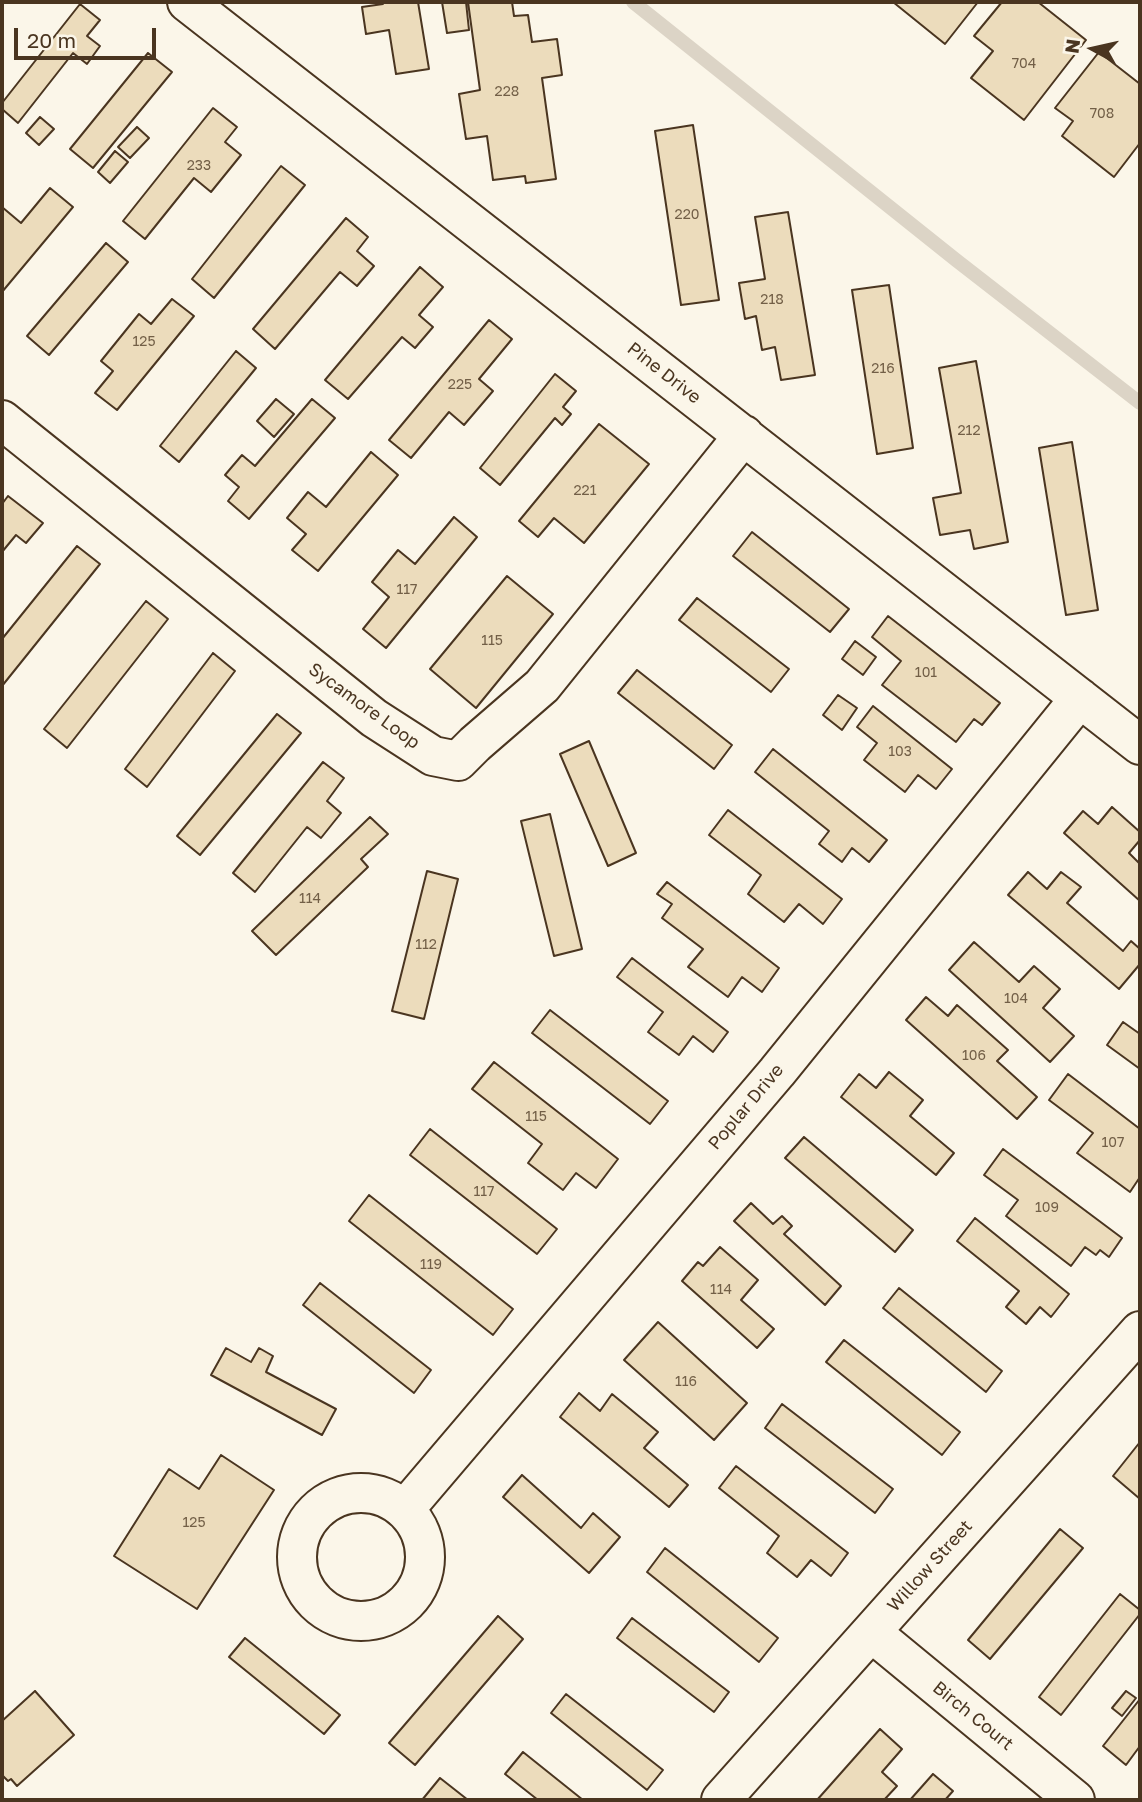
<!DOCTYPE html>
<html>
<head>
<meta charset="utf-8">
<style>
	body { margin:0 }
	#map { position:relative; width:1142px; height:1802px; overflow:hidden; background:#fbf6e9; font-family:"Golos Text",sans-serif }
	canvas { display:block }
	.frame { position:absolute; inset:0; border:4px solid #4a3520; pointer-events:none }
	.north { position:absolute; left:1058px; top:14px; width:70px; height:70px; -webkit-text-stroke:5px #fbf6e9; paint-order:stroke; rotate:278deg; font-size:19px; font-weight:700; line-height:28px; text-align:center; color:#4a3520 }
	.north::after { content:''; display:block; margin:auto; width:24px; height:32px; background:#4a3520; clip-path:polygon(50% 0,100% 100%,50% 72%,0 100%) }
	.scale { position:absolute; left:14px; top:28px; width:142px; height:32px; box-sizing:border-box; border:4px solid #4a3520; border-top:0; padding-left:9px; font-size:21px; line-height:24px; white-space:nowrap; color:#4a3520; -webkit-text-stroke:5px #fbf6e9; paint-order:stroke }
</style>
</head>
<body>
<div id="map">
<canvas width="1142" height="1802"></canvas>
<div class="frame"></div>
<div class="north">N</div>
<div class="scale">20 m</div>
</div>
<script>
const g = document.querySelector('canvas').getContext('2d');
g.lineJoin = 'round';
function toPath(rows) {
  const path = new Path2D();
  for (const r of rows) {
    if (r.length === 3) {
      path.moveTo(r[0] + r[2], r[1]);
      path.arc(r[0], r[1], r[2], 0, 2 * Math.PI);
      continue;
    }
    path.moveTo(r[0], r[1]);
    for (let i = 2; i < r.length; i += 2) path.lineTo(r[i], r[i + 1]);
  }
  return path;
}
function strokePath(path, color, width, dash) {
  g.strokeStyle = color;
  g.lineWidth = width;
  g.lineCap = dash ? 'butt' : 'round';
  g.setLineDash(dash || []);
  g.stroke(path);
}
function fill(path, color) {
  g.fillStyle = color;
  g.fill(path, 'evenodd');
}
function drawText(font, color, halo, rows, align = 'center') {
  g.font = font + ' "Golos Text",sans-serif';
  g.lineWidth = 5;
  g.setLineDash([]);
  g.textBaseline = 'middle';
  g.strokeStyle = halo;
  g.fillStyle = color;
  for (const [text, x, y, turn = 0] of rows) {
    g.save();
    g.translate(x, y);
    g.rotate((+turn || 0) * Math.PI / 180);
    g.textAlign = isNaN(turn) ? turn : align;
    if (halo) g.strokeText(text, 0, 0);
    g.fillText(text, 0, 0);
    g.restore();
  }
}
const stream = toPath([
	[633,2,956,260,1140,403]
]);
const building = toPath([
	[382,2,418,2,429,69,396,74,389,30,366,34,362,7,383,4,382,2],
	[442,2,466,2,469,30,447,33,442,2],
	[468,2,512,2,514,16,528,15,532,42,557,39,562,75,542,78,556,179,526,183,525,176,493,180,487,136,466,139,459,94,480,90,468,2],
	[893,2,978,2,945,44,893,2],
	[1002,2,1038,2,1086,40,1024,120,971,78,993,51,974,36,1002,2],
	[80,4,100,20,87,36,100,46,87,64,73,53,18,123,2,109,2,103,80,4],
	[1099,52,1140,84,1140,143,1114,177,1062,136,1073,121,1055,108,1099,52],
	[148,53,172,72,93,168,70,149,148,53],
	[213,108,237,127,225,142,241,155,211,192,194,178,145,239,123,221,213,108],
	[40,117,54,129,39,145,26,133,40,117],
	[693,125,719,300,681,305,655,131,693,125],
	[137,127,149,138,130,158,118,147,137,127],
	[115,151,128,162,110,183,98,172,115,151],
	[281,166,305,185,214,298,192,279,281,166],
	[50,188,73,207,2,292,2,207,21,223,50,188],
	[788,212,815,375,781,380,775,347,762,350,756,316,745,319,739,283,765,279,755,217,788,212],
	[346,218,368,237,357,251,374,266,357,286,340,272,275,349,253,329,346,218],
	[106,243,128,262,49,355,27,336,106,243],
	[420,267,443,287,419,315,433,327,415,348,402,337,348,399,325,380,420,267],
	[889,285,913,448,877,454,852,290,889,285],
	[172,299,194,316,117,410,95,393,113,371,101,361,139,314,151,324,172,299],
	[489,320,512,339,479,379,493,391,464,425,449,412,411,458,389,440,489,320],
	[236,351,256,368,179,462,160,446,236,351],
	[976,361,1008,542,974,549,970,530,940,535,933,498,961,493,939,368,976,361],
	[555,374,576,391,563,407,571,414,562,425,555,418,500,485,480,468,555,374],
	[276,399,294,414,274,437,257,421,276,399],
	[312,399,335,418,249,519,228,501,239,487,225,475,242,455,255,466,312,399],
	[599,424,649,464,584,543,554,518,538,537,519,521,599,424],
	[1072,442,1098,610,1066,615,1039,448,1072,442],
	[371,452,398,475,318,571,292,550,306,534,287,518,308,492,326,507,371,452],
	[8,496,43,523,26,543,16,535,2,552,2,504,8,496],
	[454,517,477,537,386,648,363,629,389,597,372,582,398,550,415,564,454,517],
	[752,532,849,609,830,632,733,556,752,532],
	[77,546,100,564,2,686,2,639,77,546],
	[507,576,553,614,476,708,430,669,507,576],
	[697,598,789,669,771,692,679,620,697,598],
	[146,601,168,619,67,748,44,729,146,601],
	[888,616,1000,703,982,725,974,719,956,742,882,685,901,661,872,637,888,616],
	[855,641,876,657,863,675,842,659,855,641],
	[213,653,235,671,147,787,125,769,213,653],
	[637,670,732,745,714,769,618,693,637,670],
	[838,695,857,708,842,730,823,715,838,695],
	[873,706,952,769,936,789,918,775,905,792,864,760,877,743,857,727,873,706],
	[277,714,301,733,200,855,177,836,277,714],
	[589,741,636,853,608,866,560,754,589,741],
	[773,749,887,840,869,862,852,848,842,862,819,844,829,831,755,772,773,749],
	[323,762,344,778,327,801,341,813,321,838,307,827,255,892,233,873,323,762],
	[1112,807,1140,832,1140,840,1129,853,1140,864,1140,901,1064,833,1083,811,1098,824,1112,807],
	[728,810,842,899,823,924,799,904,784,922,748,894,761,875,709,835,728,810],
	[550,814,582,949,554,956,521,821,550,814],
	[370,817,388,834,361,859,368,867,276,955,252,931,370,817],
	[427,871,458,879,424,1019,392,1011,427,871],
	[1028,872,1047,889,1061,872,1081,887,1067,903,1123,951,1131,941,1140,949,1140,964,1119,989,1008,895,1028,872],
	[667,882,779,968,762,992,742,977,728,997,688,967,703,949,662,918,672,904,657,894,667,882],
	[974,942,1019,982,1034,966,1060,989,1043,1008,1074,1036,1050,1062,949,970,974,942],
	[632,958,728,1032,713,1052,693,1036,679,1055,648,1032,663,1012,617,977,632,958],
	[926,997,948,1016,957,1005,1008,1050,997,1061,1037,1097,1017,1119,906,1020,926,997],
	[550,1010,668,1101,650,1124,532,1033,550,1010],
	[1123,1022,1140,1034,1140,1069,1107,1045,1123,1022],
	[494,1062,618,1159,596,1188,576,1173,563,1190,528,1163,542,1144,472,1089,494,1062],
	[889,1072,923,1100,910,1116,954,1153,936,1175,841,1097,859,1074,876,1088,889,1072],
	[1068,1074,1140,1129,1140,1177,1130,1192,1077,1153,1093,1133,1049,1100,1068,1074],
	[430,1129,557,1229,537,1254,410,1155,430,1129],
	[804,1137,913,1230,895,1252,785,1158,804,1137],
	[1003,1149,1122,1238,1109,1257,1100,1250,1096,1255,1085,1247,1071,1266,1006,1216,1018,1200,984,1175,1003,1149],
	[369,1195,513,1309,493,1335,349,1221,369,1195],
	[751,1203,773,1224,782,1216,792,1226,784,1234,841,1286,825,1305,734,1221,751,1203],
	[975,1218,1069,1294,1051,1317,1040,1307,1026,1324,1006,1307,1019,1291,957,1241,975,1218],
	[720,1247,758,1280,741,1300,774,1329,757,1348,682,1281,698,1262,703,1266,720,1247],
	[320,1283,431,1370,414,1393,303,1305,320,1283],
	[899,1288,1002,1371,986,1392,883,1308,899,1288],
	[658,1322,747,1403,714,1440,624,1360,658,1322],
	[844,1340,960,1432,942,1455,826,1362,844,1340],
	[226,1348,251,1362,259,1348,273,1356,266,1372,336,1409,322,1435,211,1375,226,1348],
	[579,1393,600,1411,612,1394,658,1432,644,1448,688,1485,669,1507,560,1417,579,1393],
	[782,1404,893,1489,875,1513,765,1428,782,1404],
	[1140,1442,1140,1499,1113,1476,1140,1442],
	[221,1455,274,1490,197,1609,114,1556,169,1469,199,1489,221,1455],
	[736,1466,848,1553,831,1576,811,1560,797,1577,767,1553,779,1536,719,1488,736,1466],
	[522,1475,581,1528,593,1513,620,1537,589,1573,503,1497,522,1475],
	[1060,1529,1083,1548,990,1659,968,1640,1060,1529],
	[665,1548,778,1638,759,1662,647,1572,665,1548],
	[1120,1594,1140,1610,1140,1614,1061,1715,1039,1697,1120,1594],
	[498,1616,523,1639,415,1765,389,1743,498,1616],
	[632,1618,729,1692,714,1712,617,1638,632,1618],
	[245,1638,340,1715,324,1734,229,1657,245,1638],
	[35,1691,74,1735,17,1786,11,1779,8,1781,2,1775,2,1721,35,1691],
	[1126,1691,1136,1698,1122,1716,1112,1708,1126,1691],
	[566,1694,663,1770,647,1790,551,1713,566,1694],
	[1140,1699,1140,1746,1126,1765,1103,1746,1140,1699],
	[880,1729,902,1749,882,1772,897,1786,884,1800,817,1800,880,1729],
	[523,1752,583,1800,538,1800,505,1774,523,1752],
	[933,1774,953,1791,945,1800,910,1800,933,1774],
	[440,1778,468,1800,422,1800,440,1778]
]);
const minor = toPath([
	[187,2,1140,745],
	[2,420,374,718,433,756,458,761,475,744,542,686,744,435],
	[361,1557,64],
	[405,1509,777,1072,1080,698],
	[871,1632,1075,1800],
	[721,1800,1140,1331]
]);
const numberNames = [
	["704",1024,64],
	["228",507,92],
	["708",1102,114],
	["233",199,166],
	["220",687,215],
	["218",772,300],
	["125",144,342],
	["216",883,369],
	["225",460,385],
	["212",969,431],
	["221",585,491],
	["117",407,590],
	["115",492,641],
	["101",926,673],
	["103",900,752],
	["114",310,899],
	["112",426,945],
	["104",1016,999],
	["106",974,1056],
	["115",536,1117],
	["107",1113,1143],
	["117",484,1192],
	["109",1047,1208],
	["119",431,1265],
	["114",721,1290],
	["116",686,1382],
	["125",194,1523]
];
const streetNames = [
	["Pine Drive",664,373,38],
	["Sycamore Loop",364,706,36],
	["Poplar Drive",746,1107,-50],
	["Willow Street",930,1566,-48],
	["Birch Court",973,1716,39]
];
strokePath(stream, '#dcd4c6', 14);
fill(building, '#ecdcbc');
strokePath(building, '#4a3520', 2);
strokePath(minor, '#4a3520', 42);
strokePath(minor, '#fbf6e9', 38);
drawText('14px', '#725f47', null, numberNames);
drawText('18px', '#4a3520', '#fbf6e9', streetNames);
</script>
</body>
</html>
